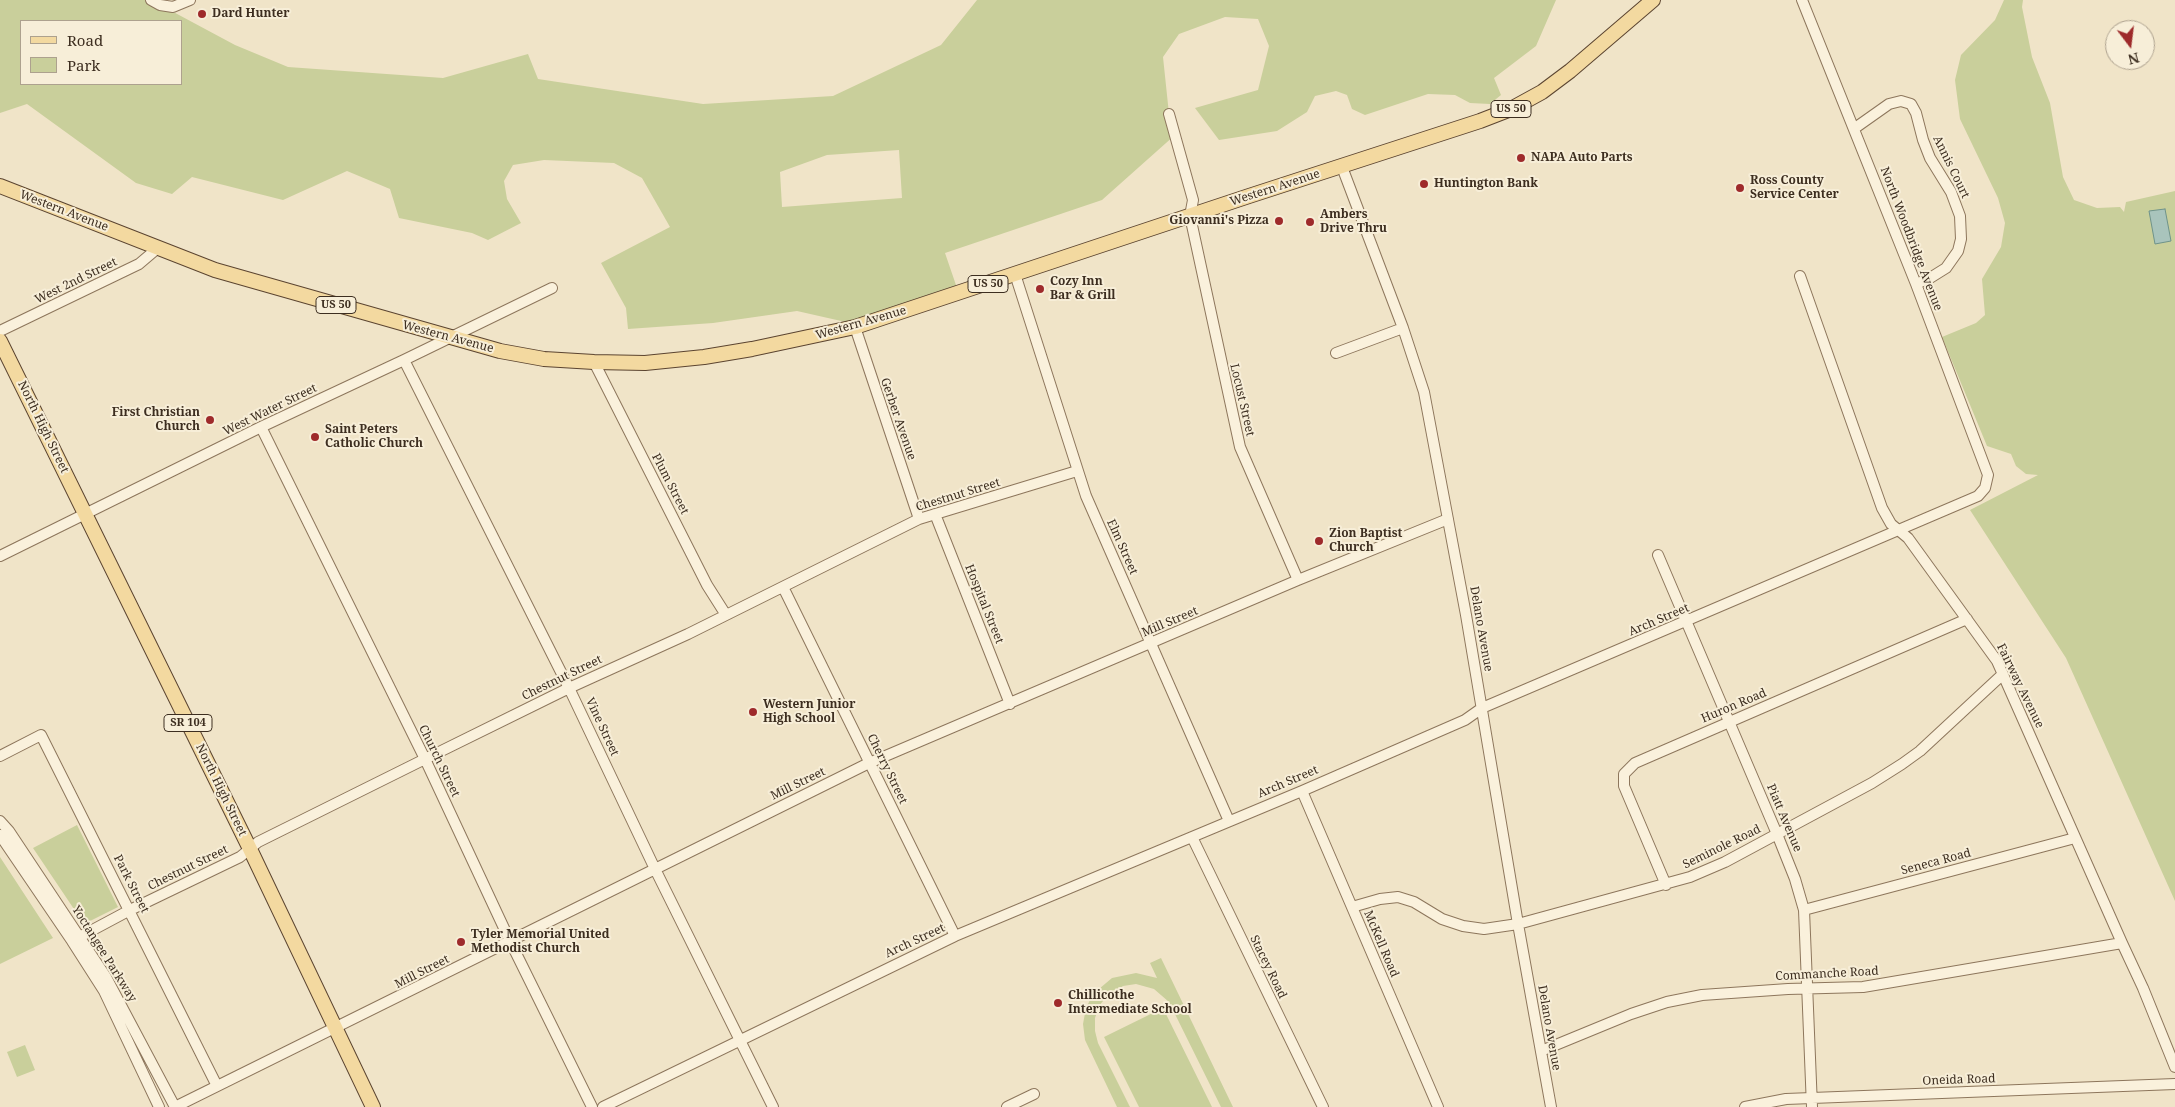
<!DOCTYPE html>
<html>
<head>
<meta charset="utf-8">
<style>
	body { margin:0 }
	#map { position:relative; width:2175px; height:1107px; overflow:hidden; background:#f0e4c8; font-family:"Noto Serif",serif }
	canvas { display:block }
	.legend { position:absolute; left:20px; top:20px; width:162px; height:65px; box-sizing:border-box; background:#f7eed8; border:1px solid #ada18e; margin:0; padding:6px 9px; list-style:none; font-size:15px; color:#3d2e20 }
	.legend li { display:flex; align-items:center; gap:10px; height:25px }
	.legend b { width:25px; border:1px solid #ada18e }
	.north { position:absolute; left:2105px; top:20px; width:50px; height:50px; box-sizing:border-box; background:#f7eed8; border:1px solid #ada18e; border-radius:50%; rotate:165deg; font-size:14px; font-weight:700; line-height:20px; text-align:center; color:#3d2e20 }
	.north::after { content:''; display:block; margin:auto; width:18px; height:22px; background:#9e2a2b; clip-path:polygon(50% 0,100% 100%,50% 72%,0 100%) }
</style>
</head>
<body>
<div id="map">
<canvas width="2175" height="1107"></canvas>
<ul class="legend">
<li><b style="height:6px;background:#f3d9a0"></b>Road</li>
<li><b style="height:14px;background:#c9cf9b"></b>Park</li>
</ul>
<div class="north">N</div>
</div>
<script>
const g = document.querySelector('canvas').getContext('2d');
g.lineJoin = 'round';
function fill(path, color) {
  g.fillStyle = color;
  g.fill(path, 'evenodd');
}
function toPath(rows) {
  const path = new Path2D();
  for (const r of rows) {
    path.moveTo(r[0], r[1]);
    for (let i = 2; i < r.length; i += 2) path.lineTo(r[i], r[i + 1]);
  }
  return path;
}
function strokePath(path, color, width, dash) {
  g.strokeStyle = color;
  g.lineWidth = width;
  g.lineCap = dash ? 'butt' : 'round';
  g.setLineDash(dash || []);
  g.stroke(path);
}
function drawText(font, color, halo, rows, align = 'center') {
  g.font = font + ' "Noto Serif",serif';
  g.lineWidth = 4;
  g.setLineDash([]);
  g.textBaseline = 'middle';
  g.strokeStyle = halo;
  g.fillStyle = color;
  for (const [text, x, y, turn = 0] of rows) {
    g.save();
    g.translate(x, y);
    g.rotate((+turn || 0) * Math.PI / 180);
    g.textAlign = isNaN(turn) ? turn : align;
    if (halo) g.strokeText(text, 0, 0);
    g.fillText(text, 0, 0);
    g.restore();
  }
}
const green = toPath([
	[0,0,151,0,235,45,288,67,443,78,528,54,538,79,703,104,833,96,941,45,977,0,1556,0,1536,46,1494,78,1501,95,1490,104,1470,103,1455,95,1428,94,1365,115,1352,109,1347,95,1336,91,1315,96,1307,112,1277,131,1219,140,1195,108,1258,90,1269,46,1258,19,1225,17,1179,34,1163,57,1169,114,1175,135,1102,200,945,253,957,288,850,323,797,311,713,323,628,329,626,308,601,263,670,227,642,178,614,163,544,160,513,165,504,181,507,199,521,223,488,240,472,233,399,218,390,189,347,171,283,200,192,177,172,194,136,183,27,104,0,113],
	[21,21,181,21,181,84,21,84],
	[899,150,902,198,782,207,780,172,827,155],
	[2004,0,2023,0,2022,7,2032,57,2050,103,2063,177,2074,200,2097,208,2120,207,2124,212,2126,202,2175,191,2175,901,2066,658,1970,510,2038,475,2026,474,2016,466,2011,454,1987,446,1942,337,1976,323,1985,315,1982,279,2001,247,2005,223,1998,198,1960,119,1955,80,1961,55,1995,20],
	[77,825,118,907,84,924,33,848],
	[0,857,53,938,0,964],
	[1161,958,1233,1107,1221,1107,1169,1002,1154,989,1136,984,1123,986,1107,996,1099,1006,1095,1018,1095,1031,1098,1043,1130,1107,1117,1107,1085,1040,1083,1024,1086,1008,1093,994,1112,978,1136,973,1157,978,1150,963],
	[1163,1008,1212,1107,1139,1107,1104,1037],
	[25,1045,35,1070,17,1077,7,1052]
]);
const water = toPath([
	[2165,209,2171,241,2155,244,2149,211,2165,209]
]);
const minor = toPath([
	[151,0,160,5,173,7,190,0],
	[1169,114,1193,200,1190,216,1240,447,1298,580],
	[1855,128,1889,104,1901,101,1911,104,1916,113,1923,140,1930,158,1951,192,1960,216,1961,239,1958,251,1946,268,1930,278,1916,284],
	[1342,167,1403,328,1424,392,1466,615,1518,924,1551,1107],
	[1015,274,1086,496,1229,821],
	[1800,276,1882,508,1891,524,1908,538,1997,661,2122,943,2143,988,2175,1067],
	[855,327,919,519],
	[0,331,139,264,159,247],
	[1336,353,1403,328],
	[404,360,569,688,655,869,773,1107],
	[594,362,707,585,726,615],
	[261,427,425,759,510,941,592,1107],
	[935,514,1010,704],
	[1658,555,1777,834,1795,879,1804,910,1812,1107],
	[0,556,261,427,404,360,552,288],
	[783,587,955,936],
	[0,756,41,735,217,1086],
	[1302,791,1438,1107],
	[0,821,9,831,106,977,175,1107],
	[0,835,72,941,104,991,159,1107],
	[1192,837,1323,1107],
	[1666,885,1624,786,1624,774,1635,763,1967,619],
	[1352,907,1380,899,1398,897,1414,902,1442,919,1463,926,1484,929,1518,924,1690,877,1725,862,1872,783,1902,764,1920,751,2003,674],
	[1804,910,2075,838],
	[72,941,130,910,240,857,258,842,425,759,569,688,688,634,919,519,1077,471],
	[1541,1051,1631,1014,1667,1002,1702,995,1788,989,1863,987,2122,943],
	[175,1107,869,763,1298,580,1448,519],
	[603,1107,955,936,1302,791,1465,720,1482,708,1978,496,1985,488,1988,475,1916,284,1802,0],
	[1007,1107,1034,1094],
	[1745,1107,1786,1099,1812,1098,2175,1084]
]);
const major = toPath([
	[0,186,215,270,500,351,544,359,594,362,645,363,704,357,752,349,855,327,1249,196,1480,121,1511,109,1542,92,1570,71,1653,0],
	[0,341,250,849,373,1107]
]);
const markers = [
	[202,14,5,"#9e2a2b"],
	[1521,158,5,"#9e2a2b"],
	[1424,184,5,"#9e2a2b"],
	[1740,188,5,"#9e2a2b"],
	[1279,221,5,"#9e2a2b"],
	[1310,222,5,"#9e2a2b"],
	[1040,289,5,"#9e2a2b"],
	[210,420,5,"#9e2a2b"],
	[315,437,5,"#9e2a2b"],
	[1319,541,5,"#9e2a2b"],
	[753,712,5,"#9e2a2b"],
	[461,942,5,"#9e2a2b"],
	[1058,1003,5,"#9e2a2b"]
];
const shields = [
	[1511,109,40],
	[988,284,40],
	[336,305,40],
	[188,723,48]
];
const shieldNames = [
	["US 50",1511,109],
	["US 50",988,284],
	["US 50",336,305],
	["SR 104",188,723]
];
const poiNames = [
	["Dard Hunter",212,14],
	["NAPA Auto Parts",1531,158],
	["Ross County",1750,181],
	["Service Center",1750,195],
	["Huntington Bank",1434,184],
	["Ambers",1320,215],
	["Drive Thru",1320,229],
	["Giovanni's Pizza",1269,221,"right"],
	["Cozy Inn",1050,282],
	["Bar & Grill",1050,296],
	["First Christian",200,413,"right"],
	["Church",200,427,"right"],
	["Saint Peters",325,430],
	["Catholic Church",325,444],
	["Zion Baptist",1329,534],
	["Church",1329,548],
	["Western Junior",763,705],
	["High School",763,719],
	["Tyler Memorial United",471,935],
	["Methodist Church",471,949],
	["Chillicothe",1068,996],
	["Intermediate School",1068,1010]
];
const streetNames = [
	["Annis Court",1951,167,64],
	["Western Avenue",1275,188,-18],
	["Western Avenue",64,211,21],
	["North Woodbridge Avenue",1911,239,69],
	["West 2nd Street",76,281,-26],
	["Western Avenue",861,323,-16],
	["Western Avenue",448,337,15],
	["Locust Street",1242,400,77],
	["West Water Street",270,410,-26],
	["Gerber Avenue",898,419,71],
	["North High Street",43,427,64],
	["Plum Street",670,484,63],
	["Chestnut Street",958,495,-17],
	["Elm Street",1122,547,66],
	["Hospital Street",984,604,68],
	["Arch Street",1659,620,-23],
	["Mill Street",1170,622,-23],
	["Delano Avenue",1481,629,80],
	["Chestnut Street",562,678,-26],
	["Fairway Avenue",2020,686,64],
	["Huron Road",1734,706,-23],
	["Vine Street",602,727,65],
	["Church Street",439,761,64],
	["Cherry Street",887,769,64],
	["Arch Street",1288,782,-23],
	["Mill Street",798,784,-26],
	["North High Street",221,790,64],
	["Piatt Avenue",1784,818,67],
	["Seminole Road",1722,847,-26],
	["Seneca Road",1936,862,-15],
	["Chestnut Street",188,868,-26],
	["Park Street",131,884,63],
	["Arch Street",915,941,-25],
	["McKell Road",1381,944,67],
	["Yoctangee Parkway",104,954,58],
	["Stacey Road",1268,967,64],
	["Mill Street",422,972,-27],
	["Commanche Road",1827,974,-3],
	["Delano Avenue",1549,1028,80],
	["Oneida Road",1959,1080,-2]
];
fill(green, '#c9cf9b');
fill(water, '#a9c4bc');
strokePath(water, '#6f938a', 1);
strokePath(minor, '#8d765c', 12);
strokePath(major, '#5b4430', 16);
strokePath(minor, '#faf1dc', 10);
strokePath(major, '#f3d9a0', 14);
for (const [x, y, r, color] of markers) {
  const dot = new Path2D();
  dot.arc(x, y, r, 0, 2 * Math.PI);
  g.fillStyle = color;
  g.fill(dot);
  strokePath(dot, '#f7eed8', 2);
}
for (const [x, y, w] of shields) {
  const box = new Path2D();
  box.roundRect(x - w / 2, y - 8.5, w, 17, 4);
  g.fillStyle = '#f7eed8';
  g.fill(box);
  strokePath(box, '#3d2e20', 1);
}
drawText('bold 11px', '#3d2e20', null, shieldNames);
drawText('bold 12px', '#3d2e20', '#f7eed8', poiNames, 'left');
drawText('12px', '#3d2e20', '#f7eed8', streetNames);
</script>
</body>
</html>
